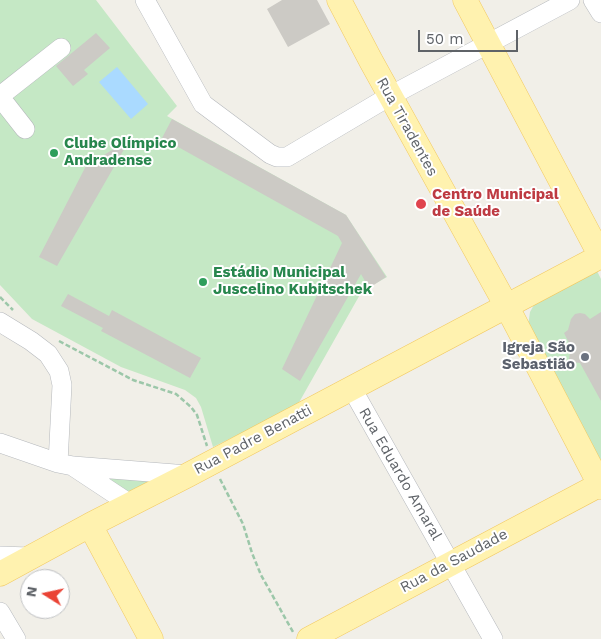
<!DOCTYPE html>
<html>
<head>
<meta charset="utf-8">
<style>
	body { margin:0 }
	#map { position:relative; width:601px; height:639px; overflow:hidden; background:#f1efe8; font-family:"Work Sans",sans-serif }
	canvas { display:block }
	.north { position:absolute; left:20px; top:569px; width:50px; height:50px; box-sizing:border-box; background:#fff; border:1px solid #bfc1c3; border-radius:50%; rotate:280deg; font-size:14px; font-weight:700; line-height:20px; text-align:center; color:#5f6368 }
	.north::after { content:''; display:block; margin:auto; width:18px; height:22px; background:#ea4335; clip-path:polygon(50% 0,100% 100%,50% 72%,0 100%) }
	.scale { position:absolute; left:418px; top:30px; width:100px; height:22px; box-sizing:border-box; border:2px solid #5f6368; border-top:0; padding-left:6px; font-size:15px; line-height:18px; white-space:nowrap; color:#5f6368; -webkit-text-stroke:4px #fff; paint-order:stroke }
</style>
</head>
<body>
<div id="map">
<canvas width="601" height="639"></canvas>
<div class="north">N</div>
<div class="scale">50 m</div>
</div>
<script>
const g = document.querySelector('canvas').getContext('2d');
g.lineJoin = 'round';
function fill(path, color) {
  g.fillStyle = color;
  g.fill(path, 'evenodd');
}
function toPath(rows) {
  const path = new Path2D();
  for (const r of rows) {
    path.moveTo(r[0], r[1]);
    for (let i = 2; i < r.length; i += 2) path.lineTo(r[i], r[i + 1]);
  }
  return path;
}
function strokePath(path, color, width, dash) {
  g.strokeStyle = color;
  g.lineWidth = width;
  g.lineCap = dash ? 'butt' : 'round';
  g.setLineDash(dash || []);
  g.stroke(path);
}
function drawText(font, color, halo, rows, align = 'center') {
  g.font = font + ' "Work Sans",sans-serif';
  g.lineWidth = 4;
  g.setLineDash([]);
  g.textBaseline = 'middle';
  g.strokeStyle = halo;
  g.fillStyle = color;
  for (const [text, x, y, turn = 0] of rows) {
    g.save();
    g.translate(x, y);
    g.rotate((+turn || 0) * Math.PI / 180);
    g.textAlign = isNaN(turn) ? turn : align;
    if (halo) g.strokeText(text, 0, 0);
    g.fillText(text, 0, 0);
    g.restore();
  }
}
const green = toPath([
	[0,0,96,0,177,106,167,116,346,215,387,277,362,291,297,406,213,447,201,407,196,398,185,390,121,367,32,319,0,285],
	[597,271,601,279,601,465,528,326,530,312,535,303],
	[97,472,160,478,129,494]
]);
const water = toPath([
	[117,67,148,104,131,119,99,82]
]);
const building = toPath([
	[282,0,317,0,330,24,288,47,267,9],
	[96,33,110,48,84,70,88,74,73,86,56,66],
	[172,119,346,215,386,277,369,288,361,274,300,381,282,369,342,243,338,236,162,138],
	[130,139,57,266,39,257,86,166],
	[68,294,109,316,112,310,201,358,190,378,101,331,103,328,61,306],
	[601,312,601,401,580,363,572,362,569,359,571,347,564,333,568,330,571,319,575,314,580,313,585,314,590,319]
]);
const path = toPath([
	[0,297,13,310],
	[59,341,133,380,176,394,191,407,197,415,207,446],
	[220,479,243,524,252,553,261,575,293,632]
]);
const minor = toPath([
	[145,0,203,104,270,154,277,157,287,157,390,96,570,0],
	[593,0,601,13],
	[0,96,61,48],
	[0,97,25,129],
	[0,322,31,341,48,354,59,371,62,385,58,463],
	[351,387,493,639],
	[0,443,58,463,73,466,188,475],
	[74,467,130,504],
	[0,556,29,557],
	[0,612,16,639]
]);
const major = toPath([
	[339,0,371,61,506,305,601,487],
	[465,0,601,257],
	[90,525,151,639],
	[0,574,90,525,188,475,601,256],
	[309,639,601,484]
]);
const markers = [
	[54,153,5,"#2e9e5b"],
	[421,204,6,"#e0444e"],
	[203,282,5,"#2e9e5b"],
	[585,357,5,"#6b7280"]
];
const streetNames = [
	["Rua Tiradentes",407,127,61],
	["Rua Padre Benatti",253,440,-28],
	["Rua Eduardo Amaral",400,474,60],
	["Rua da Saudade",454,561,-28]
];
const leisureNames = [
	["Clube Olímpico",64,144],
	["Andradense",64,161],
	["Estádio Municipal",213,273],
	["Juscelino Kubitschek",213,290]
];
const healthNames = [
	["Centro Municipal",432,195],
	["de Saúde",432,212]
];
const worshipNames = [
	["Igreja São",575,348],
	["Sebastião",575,365]
];
fill(green, '#c5e8c5');
fill(water, '#aadaff');
fill(building, '#cccac5');
strokePath(minor, '#b5b8bc', 20);
strokePath(major, '#f2c960', 25);
strokePath(path, '#9cc7a9', 2.5, [5, 2.5]);
strokePath(minor, '#fff', 19);
strokePath(major, '#fff2af', 24);
for (const [x, y, r, color] of markers) {
  const dot = new Path2D();
  dot.arc(x, y, r, 0, 2 * Math.PI);
  g.fillStyle = color;
  g.fill(dot);
  strokePath(dot, '#fff', 2);
}
drawText('15px', '#5f6368', '#fff', streetNames);
drawText('bold 15px', '#27864d', '#fff', leisureNames, 'left');
drawText('bold 15px', '#be3a42', '#fff', healthNames, 'left');
drawText('bold 15px', '#5b616d', '#fff', worshipNames, 'right');
</script>
</body>
</html>
